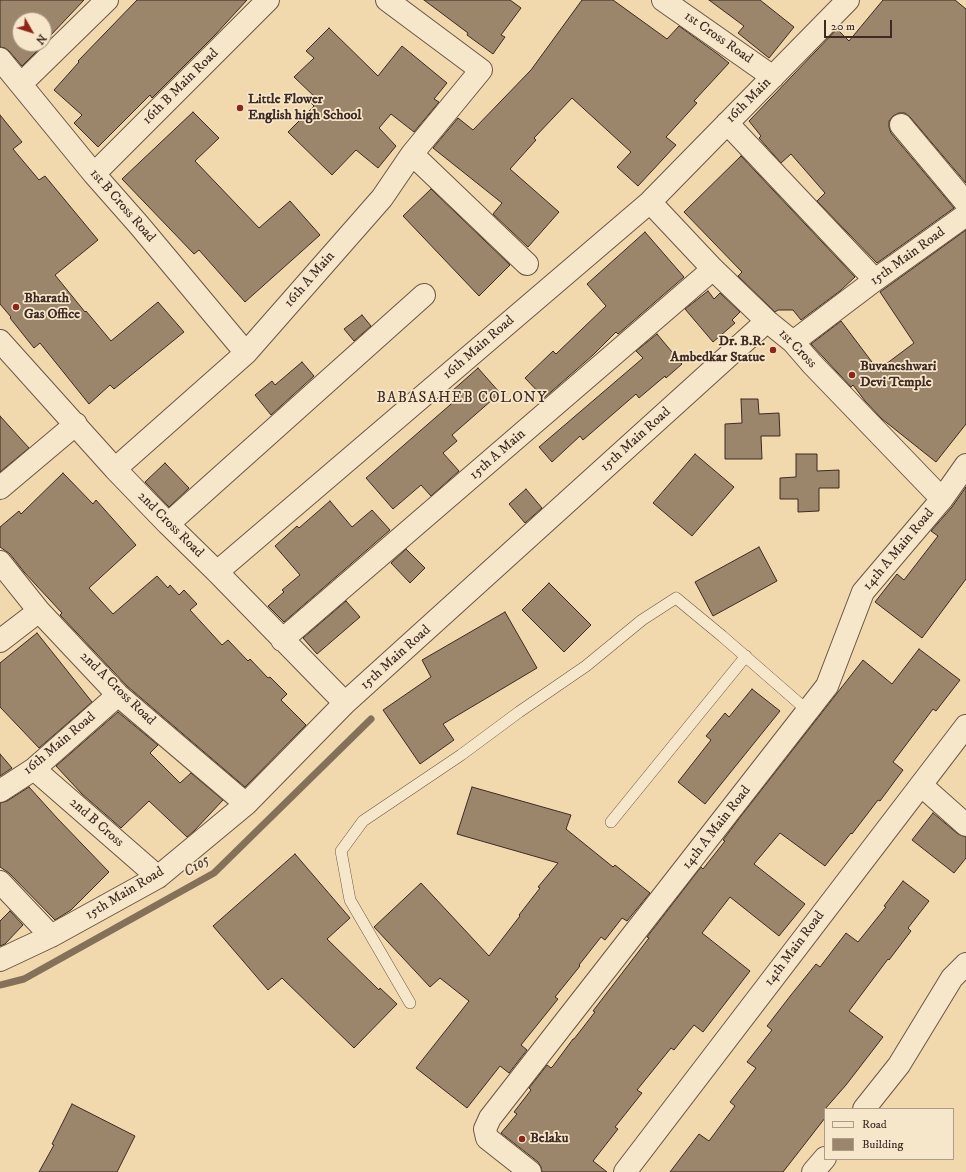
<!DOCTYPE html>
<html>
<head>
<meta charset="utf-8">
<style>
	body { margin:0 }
	#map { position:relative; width:966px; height:1172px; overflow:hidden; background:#f1d9ad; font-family:"IM FELL DW Pica",serif }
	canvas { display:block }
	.legend { position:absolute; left:824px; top:1108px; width:130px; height:52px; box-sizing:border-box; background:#f6e6ca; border:1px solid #ac9b87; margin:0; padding:5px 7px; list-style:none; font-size:12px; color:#3e2a23 }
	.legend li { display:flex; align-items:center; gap:8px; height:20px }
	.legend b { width:20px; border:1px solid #ac9b87 }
	.north { position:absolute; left:12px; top:12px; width:40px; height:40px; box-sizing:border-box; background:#f6e6ca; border:1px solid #ac9b87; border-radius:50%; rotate:129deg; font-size:11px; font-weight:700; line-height:16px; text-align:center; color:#3e2a23 }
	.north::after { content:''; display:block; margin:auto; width:14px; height:18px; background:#8f2418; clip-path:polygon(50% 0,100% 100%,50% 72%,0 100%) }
	.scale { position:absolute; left:824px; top:20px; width:68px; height:18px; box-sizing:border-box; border:2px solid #3e2a23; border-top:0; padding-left:5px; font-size:12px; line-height:14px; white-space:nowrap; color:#3e2a23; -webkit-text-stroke:3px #f6e6ca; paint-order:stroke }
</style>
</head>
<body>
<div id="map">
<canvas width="966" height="1172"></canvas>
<ul class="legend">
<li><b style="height:5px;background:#f6e6ca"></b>Road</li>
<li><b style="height:11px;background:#9b856b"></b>Building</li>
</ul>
<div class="north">N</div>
<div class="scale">20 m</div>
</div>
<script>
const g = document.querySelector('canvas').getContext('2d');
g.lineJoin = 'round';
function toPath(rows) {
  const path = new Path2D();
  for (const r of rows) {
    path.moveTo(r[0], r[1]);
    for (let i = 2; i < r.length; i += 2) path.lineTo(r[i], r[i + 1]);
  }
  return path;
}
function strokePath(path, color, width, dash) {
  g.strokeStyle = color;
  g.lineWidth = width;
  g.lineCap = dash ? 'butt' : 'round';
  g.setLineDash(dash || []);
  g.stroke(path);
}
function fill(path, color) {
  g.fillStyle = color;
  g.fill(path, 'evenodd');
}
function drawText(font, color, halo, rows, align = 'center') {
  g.font = font + ' "IM FELL DW Pica",serif';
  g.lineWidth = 3.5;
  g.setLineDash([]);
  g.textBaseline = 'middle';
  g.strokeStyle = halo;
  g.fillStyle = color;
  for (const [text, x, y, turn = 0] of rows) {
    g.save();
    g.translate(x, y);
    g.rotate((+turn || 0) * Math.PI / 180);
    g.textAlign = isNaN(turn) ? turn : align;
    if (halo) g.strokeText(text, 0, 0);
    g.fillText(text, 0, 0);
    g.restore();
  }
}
const stream = toPath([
	[0,985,24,979,214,873,371,719]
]);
const building = toPath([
	[0,0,84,0,50,36,51,37,22,66,9,51,5,48,0,47,0,0],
	[20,20,44,20,44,44,20,44,20,20],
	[137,0,247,0,215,35,152,98,150,95,98,147,74,123,82,115,54,90,79,62,78,61,137,0],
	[424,0,510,0,521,8,501,35,505,37,493,54,467,35,468,33,424,0],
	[582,0,613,0,667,39,679,26,719,55,729,63,694,101,697,103,666,137,676,145,638,186,617,167,631,152,572,98,534,138,536,140,510,169,559,212,528,247,493,214,502,203,433,148,458,118,473,130,531,70,582,0],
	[709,0,760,0,794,27,769,58,738,33,744,26,709,0],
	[883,0,955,0,966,9,966,183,910,117,905,113,899,113,893,116,889,121,889,127,891,133,954,208,877,263,817,201,825,193,791,154,781,163,759,138,761,136,749,121,837,29,849,41,883,0],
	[329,28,378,76,402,46,447,83,434,99,439,102,414,132,391,114,379,128,396,146,378,168,356,150,332,175,288,132,314,106,311,103,316,98,294,77,314,58,306,51,329,28],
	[193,112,219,138,195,161,259,228,290,201,320,235,245,302,199,250,194,254,122,179,193,112],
	[0,115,22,142,13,149,39,180,45,176,98,240,55,275,85,312,86,311,111,341,158,302,184,332,114,389,110,385,89,404,40,343,34,348,10,318,11,317,0,304,0,115],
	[741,156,855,277,840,291,801,320,793,310,778,310,775,312,738,276,742,272,684,212,741,156],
	[431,189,510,265,479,296,403,216,431,189],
	[966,230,966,424,936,462,882,419,865,401,853,385,851,387,811,344,841,321,878,370,914,343,880,292,966,230],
	[645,232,684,277,618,334,616,332,593,355,544,398,525,378,553,351,556,354,606,306,587,284,645,232],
	[708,291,714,299,720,293,740,312,732,320,735,323,713,342,685,309,708,291],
	[362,315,371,326,354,341,344,329,362,315],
	[657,334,682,364,666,378,665,376,639,398,636,394,583,440,580,436,552,462,539,447,643,358,636,351,657,334],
	[302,362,314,376,271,415,255,395,272,381,275,385,302,362],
	[478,368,500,393,452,435,457,441,443,453,459,471,431,496,421,485,393,509,366,478,458,398,452,391,478,368],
	[741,399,758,399,759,414,779,413,780,436,761,436,762,459,725,459,725,424,742,423,741,399],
	[0,416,29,448,0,472,0,416],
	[695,454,734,487,692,536,653,503,695,454],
	[796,454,817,454,817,471,839,470,839,488,819,488,819,511,798,512,798,499,780,499,780,478,796,477,796,454],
	[165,463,189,488,169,507,145,482,165,463],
	[63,473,93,504,96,500,136,545,89,588,113,614,157,576,168,588,170,585,179,595,184,590,197,604,190,610,222,645,228,640,248,661,250,659,268,678,270,677,287,694,281,700,306,725,245,787,127,686,60,615,62,613,24,572,10,554,0,547,0,527,19,511,21,514,63,473],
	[966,487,966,579,922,638,875,602,897,574,904,580,938,536,931,531,952,507,966,487],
	[526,489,542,508,525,523,509,504,526,489],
	[330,501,352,527,372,510,390,530,284,622,268,606,284,592,282,590,300,575,275,546,297,526,299,528,330,501],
	[759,547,777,581,713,616,695,582,759,547],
	[406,549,425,568,410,583,391,563,406,549],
	[549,583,591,625,564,652,522,610,549,583],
	[346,601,360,617,317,654,303,638,346,601],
	[505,612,537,668,443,724,454,740,420,764,383,710,431,677,422,660,505,612],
	[37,633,92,702,39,748,0,707,0,663,37,633],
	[919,649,960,680,936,711,933,709,893,762,903,770,880,801,878,800,852,834,851,833,825,866,780,833,754,864,805,904,779,936,730,897,702,933,750,971,703,1032,694,1025,674,1050,671,1048,637,1090,642,1093,615,1127,618,1129,593,1161,607,1172,542,1172,541,1167,538,1162,501,1133,517,1114,514,1112,531,1090,529,1088,547,1065,551,1068,553,1066,573,1039,574,1039,595,1012,593,1011,649,938,647,937,701,867,703,869,725,841,723,840,741,816,863,660,892,684,919,649],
	[752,689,780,711,705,804,678,782,711,740,706,736,725,713,729,717,752,689],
	[118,712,158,745,150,753,180,783,191,773,223,800,194,831,187,837,149,801,121,828,82,794,56,766,118,712],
	[0,754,12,768,0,776,0,754],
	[29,787,57,818,109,872,71,910,55,920,9,873,0,867,0,803,7,801,29,787],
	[472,787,571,815,566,829,613,867,615,865,650,893,627,921,622,918,605,940,601,937,579,965,580,966,555,997,558,999,521,1045,527,1050,509,1073,500,1066,467,1108,416,1068,469,1001,440,978,430,987,374,927,421,883,489,956,520,916,519,915,540,888,538,887,558,863,457,834,472,787],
	[933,813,958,834,966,837,966,858,954,873,912,840,933,813],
	[295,854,350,918,327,939,379,990,380,988,397,1004,354,1048,282,978,268,990,213,926,295,854],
	[903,881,929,901,908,928,911,931,889,960,888,959,849,1011,883,1037,846,1085,825,1109,825,1118,783,1172,670,1172,699,1134,709,1141,735,1106,730,1102,756,1068,747,1062,772,1030,767,1026,791,995,816,964,820,967,846,933,858,942,886,907,884,906,903,881],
	[10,911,23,925,5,944,0,946,0,921,10,911],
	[72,1104,135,1136,117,1172,39,1172,54,1145,52,1144,72,1104]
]);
const service = toPath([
	[611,822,746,656],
	[410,1003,350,900,341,851,363,821,461,755,519,712,586,666,642,620,676,598,722,636,808,711]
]);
const minor = toPath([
	[663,0,773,77],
	[0,59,94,174,139,225,246,353],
	[21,84,107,0],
	[727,123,875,280],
	[901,125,966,203],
	[412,154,527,264],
	[94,174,268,0],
	[650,202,713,269,767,321,793,342,812,364,942,499],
	[0,341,115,469,168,524,217,572,345,703],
	[793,342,875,280,966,215],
	[115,469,246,353,382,198,412,154,481,70,387,0],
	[0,488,76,424],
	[168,524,424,295],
	[0,562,39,611,118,695,246,804],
	[217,572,650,202,848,0],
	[282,640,713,269],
	[0,641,39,611],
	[34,769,158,877],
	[921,785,966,825],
	[0,791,34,769,118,695],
	[0,882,51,936],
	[0,960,51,936,158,877,246,804,345,703,767,321],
	[864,1109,899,1065,952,978,966,964],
	[530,1172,487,1138,485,1129,490,1118,827,686,863,592,942,499,966,465],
	[625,1172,966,726],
	[813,1172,825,1158]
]);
const markers = [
	[240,108,4,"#8f2418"],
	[16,307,4,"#8f2418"],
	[773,350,4,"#8f2418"],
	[852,375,4,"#8f2418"],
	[522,1139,4,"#8f2418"]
];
const streetNames = [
	["1st Cross Road",718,38,35],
	["16th B Main Road",181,87,-45],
	["16th Main",749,101,-45],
	["1st B Cross Road",122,206,49],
	["15th Main Road",908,257,-36],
	["16th A Main",310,280,-49],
	["16th Main Road",479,348,-41],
	["1st Cross",797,349,46],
	["15th Main Road",636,440,-42],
	["15th A Main",498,455,-41],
	["2nd Cross Road",170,525,45],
	["14th A Main Road",899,550,-50],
	["15th Main Road",396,658,-42],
	["2nd A Cross Road",117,689,44],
	["16th Main Road",60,744,-40],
	["2nd B Cross",96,823,41],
	["14th A Main Road",717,828,-52],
	["15th Main Road",125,894,-31],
	["14th Main Road",795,949,-53]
];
const poiNames = [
	["Little Flower",248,100],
	["English high School",248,116],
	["Bharath",24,299],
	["Gas Office",24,315],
	["Dr. B.R.",765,342,"right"],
	["Ambedkar Statue",765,358,"right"],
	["Buvaneshwari",860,367],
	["Devi Temple",860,383],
	["Belaku",530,1139]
];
const neighbourhoodNames = [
	["BABASAHEB COLONY",462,399]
];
const waterNames = [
	["C105",197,867,-33]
];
strokePath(stream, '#85705a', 7);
fill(building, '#9b856b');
strokePath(building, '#3e2a23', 1);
strokePath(service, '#6b5646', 12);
strokePath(minor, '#6b5646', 24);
strokePath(service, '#f6e6ca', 11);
strokePath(minor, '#f6e6ca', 22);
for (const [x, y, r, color] of markers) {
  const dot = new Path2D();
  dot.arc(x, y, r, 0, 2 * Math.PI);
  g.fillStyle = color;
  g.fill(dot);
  strokePath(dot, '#f6e6ca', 1.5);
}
drawText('14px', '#3e2a23', '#f6e6ca', streetNames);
drawText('bold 14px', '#3e2a23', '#f6e6ca', poiNames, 'left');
g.letterSpacing = '1px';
drawText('15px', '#3e2a23', '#f6e6ca', neighbourhoodNames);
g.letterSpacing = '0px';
drawText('italic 15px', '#5c473a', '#f6e6ca', waterNames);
</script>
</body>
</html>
